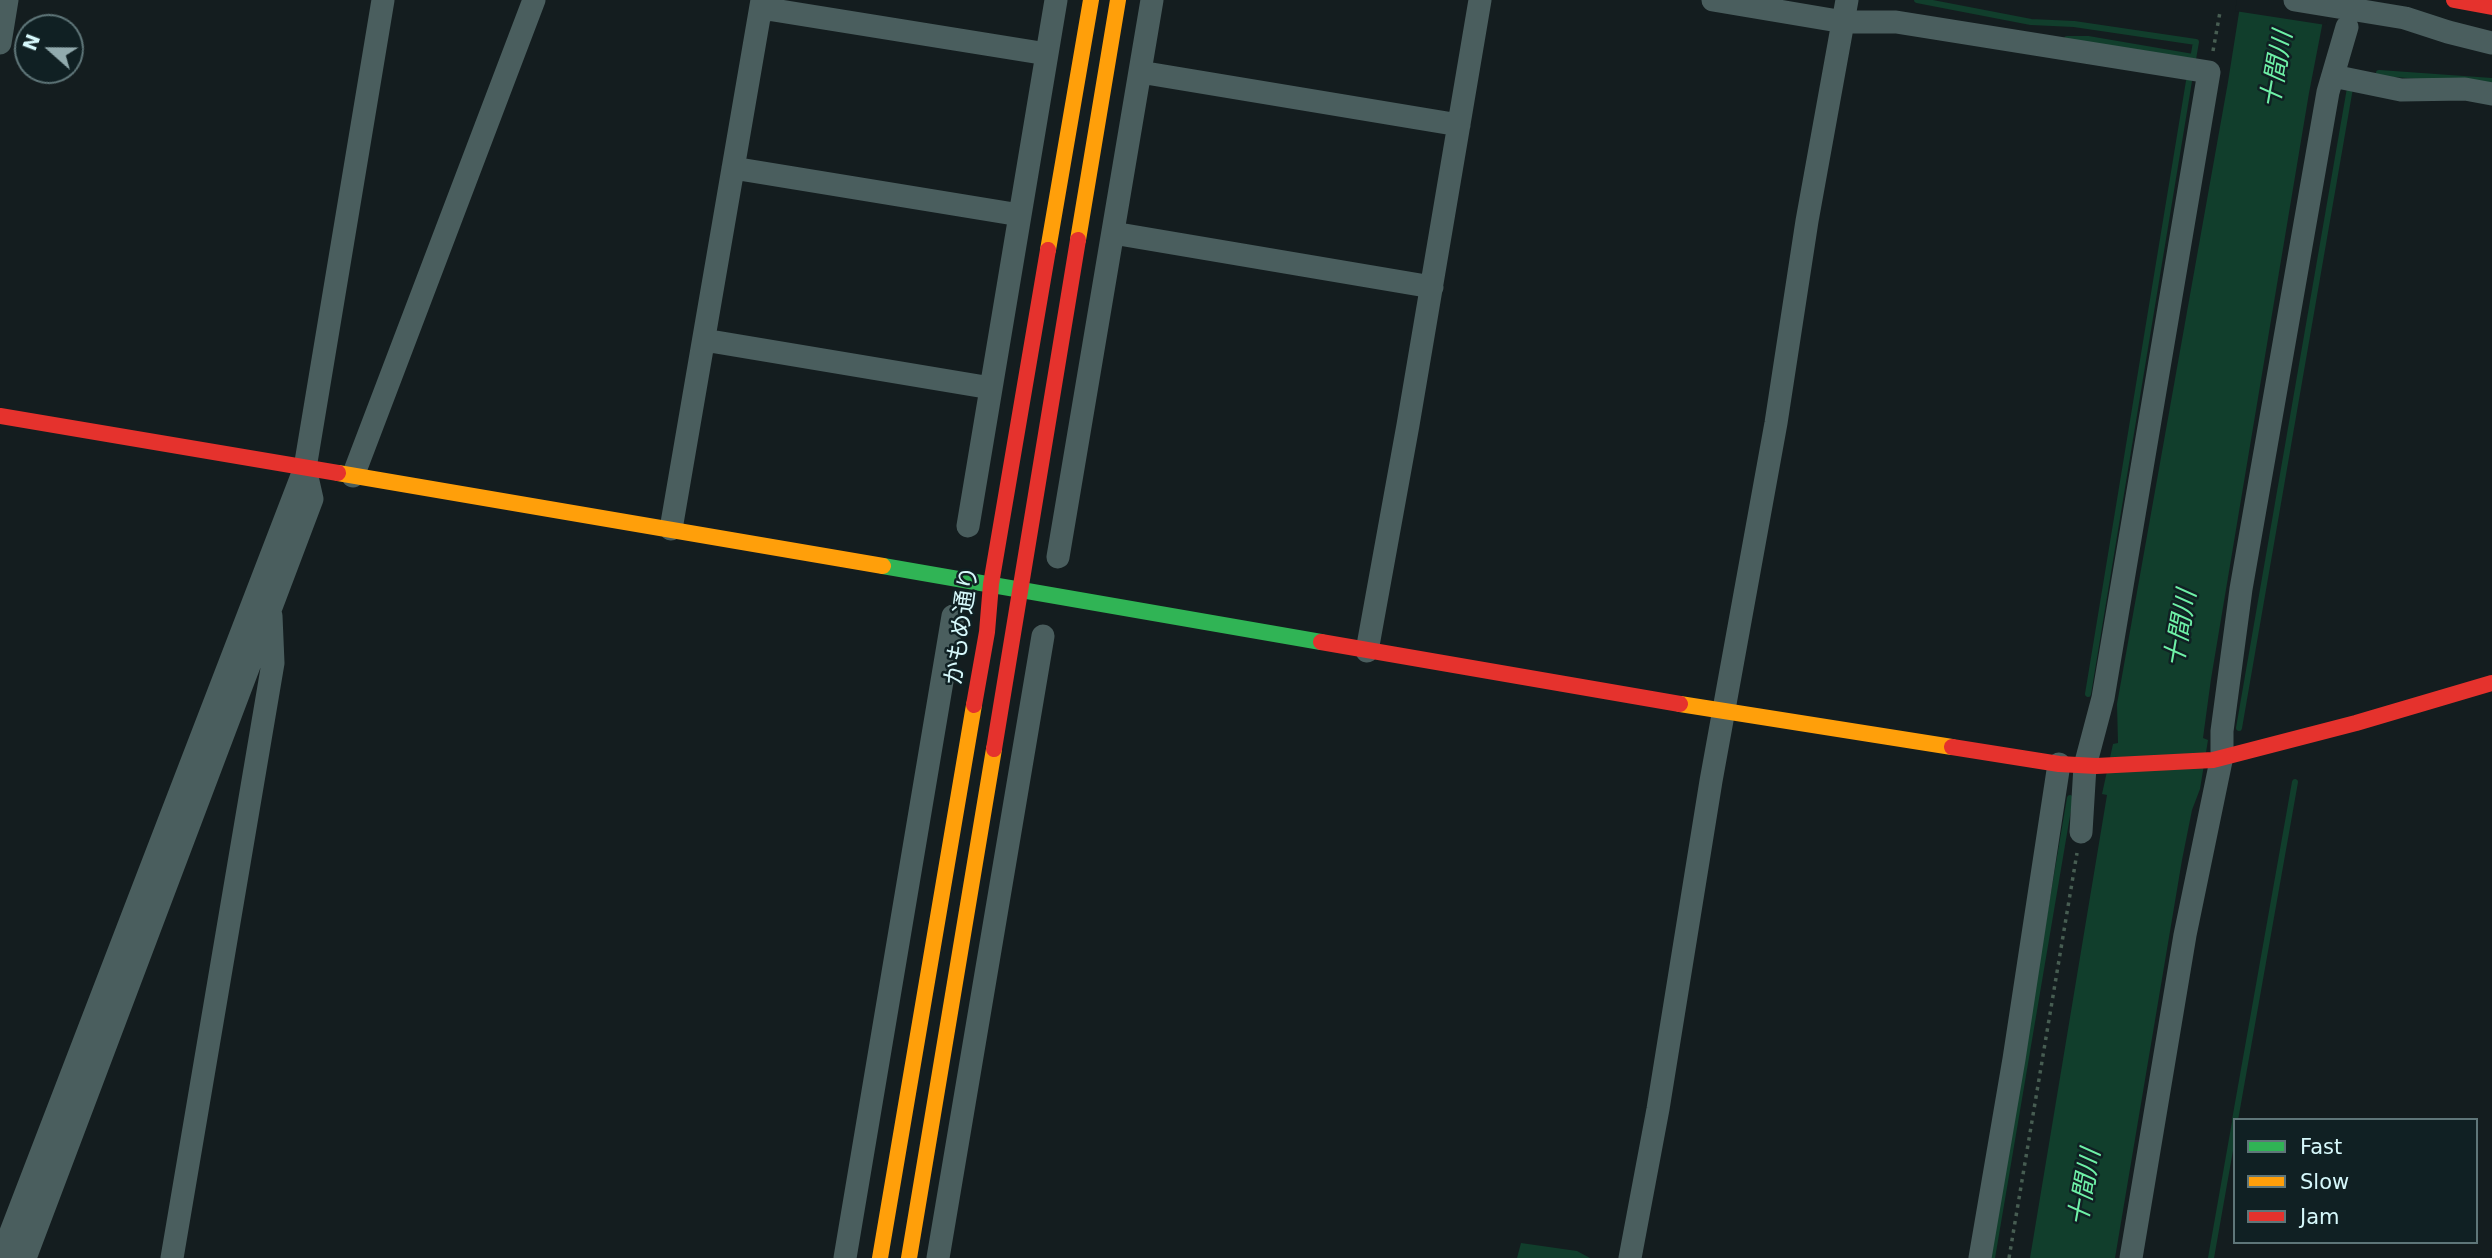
<!DOCTYPE html>
<html>
<head>
<meta charset="utf-8">
<style>
	body { margin:0 }
	#map { position:relative; width:2492px; height:1258px; overflow:hidden; background:#141d1f; font-family:"DejaVu Sans",sans-serif }
	canvas { display:block }
	.legend { position:absolute; left:2233px; top:1118px; width:245px; height:126px; box-sizing:border-box; background:#102023; border:2px solid #5f7679; margin:0; padding:9px 12px; list-style:none; font-size:21px; color:#d6f8fb }
	.legend li { display:flex; align-items:center; gap:14px; height:35px }
	.legend b { width:35px; border:2px solid #5f7679 }
	.north { position:absolute; left:14px; top:14px; width:70px; height:70px; box-sizing:border-box; background:#102023; border:2px solid #5f7679; border-radius:50%; rotate:291deg; font-size:19px; font-weight:700; line-height:28px; text-align:center; color:#d6f8fb }
	.north::after { content:''; display:block; margin:auto; width:24px; height:32px; background:#92abae; clip-path:polygon(50% 0,100% 100%,50% 72%,0 100%) }
</style>
</head>
<body>
<div id="map">
<canvas width="2492" height="1258"></canvas>
<ul class="legend">
<li><b style="height:9px;background:#30b455"></b>Fast</li>
<li><b style="height:9px;background:#ff9f0a"></b>Slow</li>
<li><b style="height:9px;background:#e5322d"></b>Jam</li>
</ul>
<div class="north">N</div>
</div>
<script>
const g = document.querySelector('canvas').getContext('2d');
g.lineJoin = 'round';
function fill(path, color) {
  g.fillStyle = color;
  g.fill(path, 'evenodd');
}
function toPath(rows) {
  const path = new Path2D();
  for (const r of rows) {
    path.moveTo(r[0], r[1]);
    for (let i = 2; i < r.length; i += 2) path.lineTo(r[i], r[i + 1]);
  }
  return path;
}
function strokePath(path, color, width, dash) {
  g.strokeStyle = color;
  g.lineWidth = width;
  g.lineCap = dash ? 'butt' : 'round';
  g.setLineDash(dash || []);
  g.stroke(path);
}
function drawText(font, color, halo, rows, align = 'center') {
  g.font = font + ' "DejaVu Sans","Noto Sans JP",sans-serif';
  g.lineWidth = 5;
  g.setLineDash([]);
  g.textBaseline = 'middle';
  g.strokeStyle = halo;
  g.fillStyle = color;
  for (const [text, x, y, turn = 0] of rows) {
    g.save();
    g.translate(x, y);
    g.rotate((+turn || 0) * Math.PI / 180);
    g.textAlign = isNaN(turn) ? turn : align;
    if (halo) g.strokeText(text, 0, 0);
    g.fillText(text, 0, 0);
    g.restore();
  }
}
const water = toPath([
	[2241,0,2327,0,2309,93,2211,679,2203,738,2208,740,2200,789,2192,810,2182,860,2115,1258,2030,1258,2107,795,2102,794,2113,744,2118,743,2117,704,2228,82],
	[1521,1243,1577,1251,1590,1258,1517,1258]
]);
const pier = toPath([
	[2237,0,2331,0,2326,25,2235,11]
]);
const stream = toPath([
	[1917,0,2031,22,2074,24,2196,42,2192,65],
	[2067,39,2088,39,2193,57],
	[2379,73,2492,81],
	[2088,694,2190,75],
	[2239,728,2350,88],
	[2235,1120,2295,782],
	[1992,1258,2070,798],
	[2211,1258,2235,1122]
]);
const path = toPath([
	[2213,51,2220,12],
	[2009,1258,2077,853]
]);
const street = toPath([
	[1713,0,1844,22,1896,22,2209,72,2103,698,2085,766,2081,832],
	[2295,0,2405,18,2448,32,2492,43],
	[761,8,1047,54],
	[0,43,7,0],
	[1140,72,1459,125],
	[2333,76,2401,90,2465,89,2492,94],
	[733,168,1020,215],
	[1113,233,1432,287],
	[704,340,991,388],
	[353,476,534,0],
	[968,526,1056,0],
	[671,529,762,0],
	[1058,557,1152,0],
	[1367,651,1408,425,1480,0],
	[1,1258,305,468,383,0],
	[25,1258,312,499,305,468],
	[172,1258,273,663,271,616],
	[845,1258,953,616],
	[938,1258,1043,636],
	[1630,1258,1658,1109,1711,781,1776,423,1807,221,1847,0],
	[1980,1258,2014,1059,2059,764],
	[2131,1258,2185,935,2222,756,2222,731,2241,589,2328,92,2347,27]
]);
const fast = toPath([
	[883,566,1321,642]
]);
const slow = toPath([
	[1078,240,1118,0],
	[1048,250,1091,0],
	[338,473,883,566],
	[1680,704,1952,747],
	[880,1258,974,705],
	[909,1258,994,749]
]);
const jam = toPath([
	[2454,0,2492,7],
	[0,416,338,473],
	[1321,642,1680,704],
	[974,705,987,632,991,584,1048,250],
	[1952,747,2059,764,2096,766,2213,760,2356,723,2492,683],
	[994,749,1078,240]
]);
const streetNames = [
	["かもめ通り",963,626,-82]
];
const waterNames = [
	["十間川",2278,70,-80],
	["十間川",2182,629,-80],
	["十間川",2086,1188,-80]
];
fill(water, '#113e2c');
fill(pier, '#141d1f');
strokePath(stream, '#113e2c', 6);
strokePath(path, '#475d52', 3.5, [3.5, 5]);
strokePath(street, '#4a5e5e', 23);
strokePath(fast, '#30b455', 16);
strokePath(slow, '#ff9f0a', 16);
strokePath(jam, '#e5322d', 16);
drawText('24px', '#d6f8fb', '#102023', streetNames);
drawText('italic 26px', '#6ef1a7', '#102023', waterNames);
</script>
</body>
</html>
